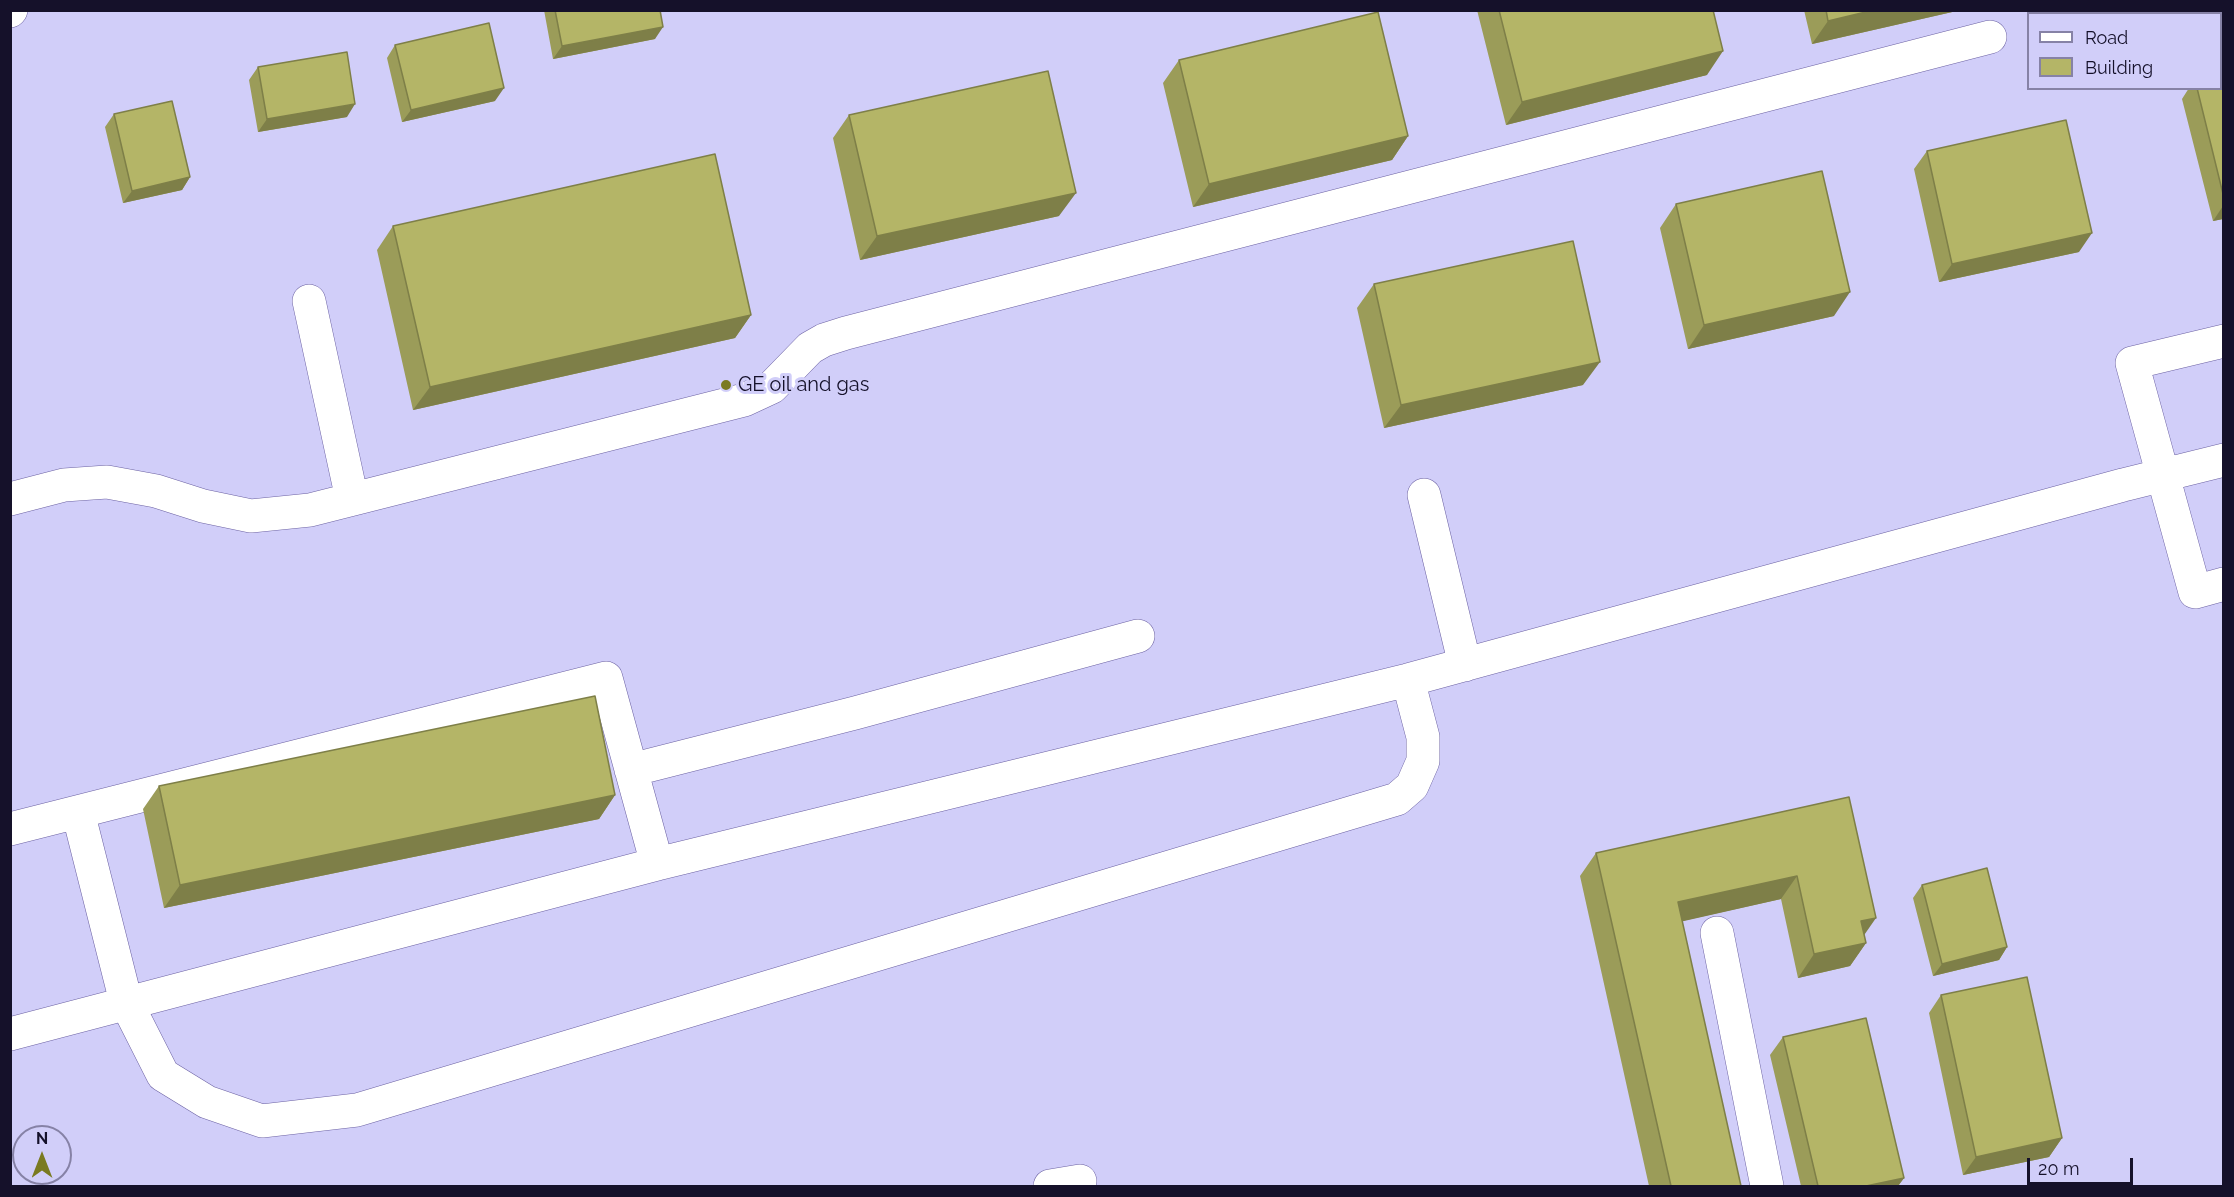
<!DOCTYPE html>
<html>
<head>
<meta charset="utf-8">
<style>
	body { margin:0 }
	#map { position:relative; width:2234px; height:1197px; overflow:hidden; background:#d1cef9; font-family:Raleway,sans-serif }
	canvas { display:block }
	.frame { position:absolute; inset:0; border:12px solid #15112a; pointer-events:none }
	.legend { position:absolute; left:2027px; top:12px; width:195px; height:78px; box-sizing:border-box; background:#d1cef9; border:2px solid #8682a6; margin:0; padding:8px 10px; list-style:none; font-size:18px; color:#15112a }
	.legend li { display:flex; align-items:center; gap:12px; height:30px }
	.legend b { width:30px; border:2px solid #8682a6 }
	.north { position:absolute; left:12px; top:1125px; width:60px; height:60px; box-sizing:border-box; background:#d1cef9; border:2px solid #8682a6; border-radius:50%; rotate:0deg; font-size:16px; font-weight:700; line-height:24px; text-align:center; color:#15112a }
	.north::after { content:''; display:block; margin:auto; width:21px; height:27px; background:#7a7a21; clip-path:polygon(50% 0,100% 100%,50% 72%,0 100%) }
	.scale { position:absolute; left:2027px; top:1158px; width:106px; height:27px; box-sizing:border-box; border:3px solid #15112a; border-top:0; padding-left:8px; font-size:18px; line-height:21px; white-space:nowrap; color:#15112a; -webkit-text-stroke:4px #d1cef9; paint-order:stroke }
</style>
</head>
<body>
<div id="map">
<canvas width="2234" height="1197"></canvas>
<div class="frame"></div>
<ul class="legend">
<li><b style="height:8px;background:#fff"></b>Road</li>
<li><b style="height:16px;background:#b4b567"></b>Building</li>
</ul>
<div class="north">N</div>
<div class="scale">20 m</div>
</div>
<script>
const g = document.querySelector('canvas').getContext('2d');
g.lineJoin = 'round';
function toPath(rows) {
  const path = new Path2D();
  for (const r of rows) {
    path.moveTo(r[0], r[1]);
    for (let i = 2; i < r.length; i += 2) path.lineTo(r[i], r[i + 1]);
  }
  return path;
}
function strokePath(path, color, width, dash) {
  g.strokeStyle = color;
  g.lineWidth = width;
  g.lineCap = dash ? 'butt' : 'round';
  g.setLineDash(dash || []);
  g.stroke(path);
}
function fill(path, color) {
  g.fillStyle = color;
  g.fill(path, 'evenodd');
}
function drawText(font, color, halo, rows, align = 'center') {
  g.font = font + ' Raleway,sans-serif';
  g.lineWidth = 6;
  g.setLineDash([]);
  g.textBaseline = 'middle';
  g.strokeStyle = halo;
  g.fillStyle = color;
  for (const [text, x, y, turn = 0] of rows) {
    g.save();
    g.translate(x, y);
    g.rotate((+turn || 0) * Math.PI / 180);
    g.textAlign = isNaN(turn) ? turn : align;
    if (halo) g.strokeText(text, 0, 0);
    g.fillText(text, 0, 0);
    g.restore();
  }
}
const minor = toPath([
	[10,11,11,10],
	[309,301,352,499],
	[2224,341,2132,363,2195,592,2224,584],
	[1424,495,1465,665],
	[10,499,64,485,107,482,156,491,203,506,251,516,310,510,744,400,772,387,810,348,824,340,846,333,1990,37],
	[631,770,855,713,1138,636],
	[78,812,126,1002,163,1075,207,1102,262,1121,357,1110,1397,799,1412,786,1423,761,1423,737,1408,680,2123,485,2224,460],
	[10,829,606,678,657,864,10,1034],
	[657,864,1408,680],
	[1717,933,1767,1186],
	[1050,1186,1080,1181]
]);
const wall = toPath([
	[544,10,660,10,655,39,553,59],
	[1477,10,1713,10,1707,75,1506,125],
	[1804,10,1961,10,1812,44],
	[395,45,495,101,402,122,387,58],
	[1179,60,1408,136,1392,160,1193,207,1163,83],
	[258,67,347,117,258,132,249,80],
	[2223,73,2223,219,2213,221,2182,99,2189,88,2220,88],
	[114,114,190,177,182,190,123,203,105,127],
	[849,115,1059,216,860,260,833,138],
	[1927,151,2079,252,1939,282,1914,169],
	[1676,204,1834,316,1688,349,1660,228],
	[393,226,751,315,735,338,413,410,377,250],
	[1374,284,1583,385,1384,428,1357,308],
	[159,786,615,795,599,819,164,908,143,809],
	[1849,797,1864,934,1866,943,1850,966,1798,978,1781,899,1682,921,1741,1186,1649,1186,1580,876,1596,853],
	[1922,885,2007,947,1999,960,1933,976,1913,898],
	[1941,995,2062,1138,2049,1157,1963,1175,1929,1013],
	[1783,1037,1904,1178,1898,1186,1801,1186,1770,1055]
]);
const shadedWall = toPath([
	[1874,10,1961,10,1812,44,1828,21],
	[663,27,655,39,553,59,562,46],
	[1723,51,1707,75,1506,125,1522,102],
	[504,88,495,101,402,122,411,110],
	[355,104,347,117,258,132,267,119],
	[1408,136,1392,160,1193,207,1209,184],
	[190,177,182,190,123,203,132,191],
	[1076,193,1059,216,860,260,877,236],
	[2223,206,2223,219,2213,221],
	[2092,233,2079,252,1939,282,1952,264],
	[1850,292,1834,316,1688,349,1704,325],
	[751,315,735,338,413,410,430,387],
	[1600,362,1583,385,1384,428,1401,405],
	[615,795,599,819,164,908,180,885],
	[1797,876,1781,899,1662,926,1678,902],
	[1876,918,1860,941,1861,921],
	[1866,943,1850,966,1798,978,1814,954],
	[2007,947,1999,960,1933,976,1942,964],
	[2062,1138,2049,1157,1963,1175,1976,1157],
	[1904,1178,1898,1186,1866,1186]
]);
const building = toPath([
	[555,10,660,10,663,27,562,46,555,10],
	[1499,10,1713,10,1723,51,1522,102,1499,10],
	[1826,10,1874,10,1828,21,1826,10],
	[1378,12,1408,136,1209,184,1179,60,1378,12],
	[489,23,504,88,411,110,395,45,489,23],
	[347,52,355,104,267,119,258,67,347,52],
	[1048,71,1076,193,877,236,849,115,1048,71],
	[2223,73,2223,194,2197,88,2220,88,2220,74,2223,73],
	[172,101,190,177,132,191,114,114,172,101],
	[2066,120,2092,233,1952,264,1927,151,2066,120],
	[715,154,751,315,430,387,393,226,715,154],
	[1822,171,1850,292,1704,325,1676,204,1822,171],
	[1573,241,1600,362,1401,405,1374,284,1573,241],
	[595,696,615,795,180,885,159,786,595,696],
	[1849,797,1876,918,1861,921,1866,943,1814,954,1797,876,1678,902,1741,1186,1671,1186,1596,853,1849,797],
	[1987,868,2007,947,1942,964,1922,885,1987,868],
	[2027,977,2062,1138,1976,1157,1941,995,2027,977],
	[1866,1018,1904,1178,1866,1186,1818,1186,1783,1037,1866,1018]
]);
const markers = [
	[726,385,6,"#7a7a21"]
];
const poiNames = [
	["GE oil and gas",738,385]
];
strokePath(minor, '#6c62a3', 34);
strokePath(minor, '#fff', 33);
fill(wall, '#9b9c59');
fill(shadedWall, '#7e7f48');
fill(building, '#b4b567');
strokePath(building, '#7e7f48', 1.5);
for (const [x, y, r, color] of markers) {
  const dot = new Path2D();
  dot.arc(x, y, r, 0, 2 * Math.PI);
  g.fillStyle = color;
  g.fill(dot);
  strokePath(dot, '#d1cef9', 2);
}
drawText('20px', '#15112a', '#d1cef9', poiNames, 'left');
</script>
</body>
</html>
